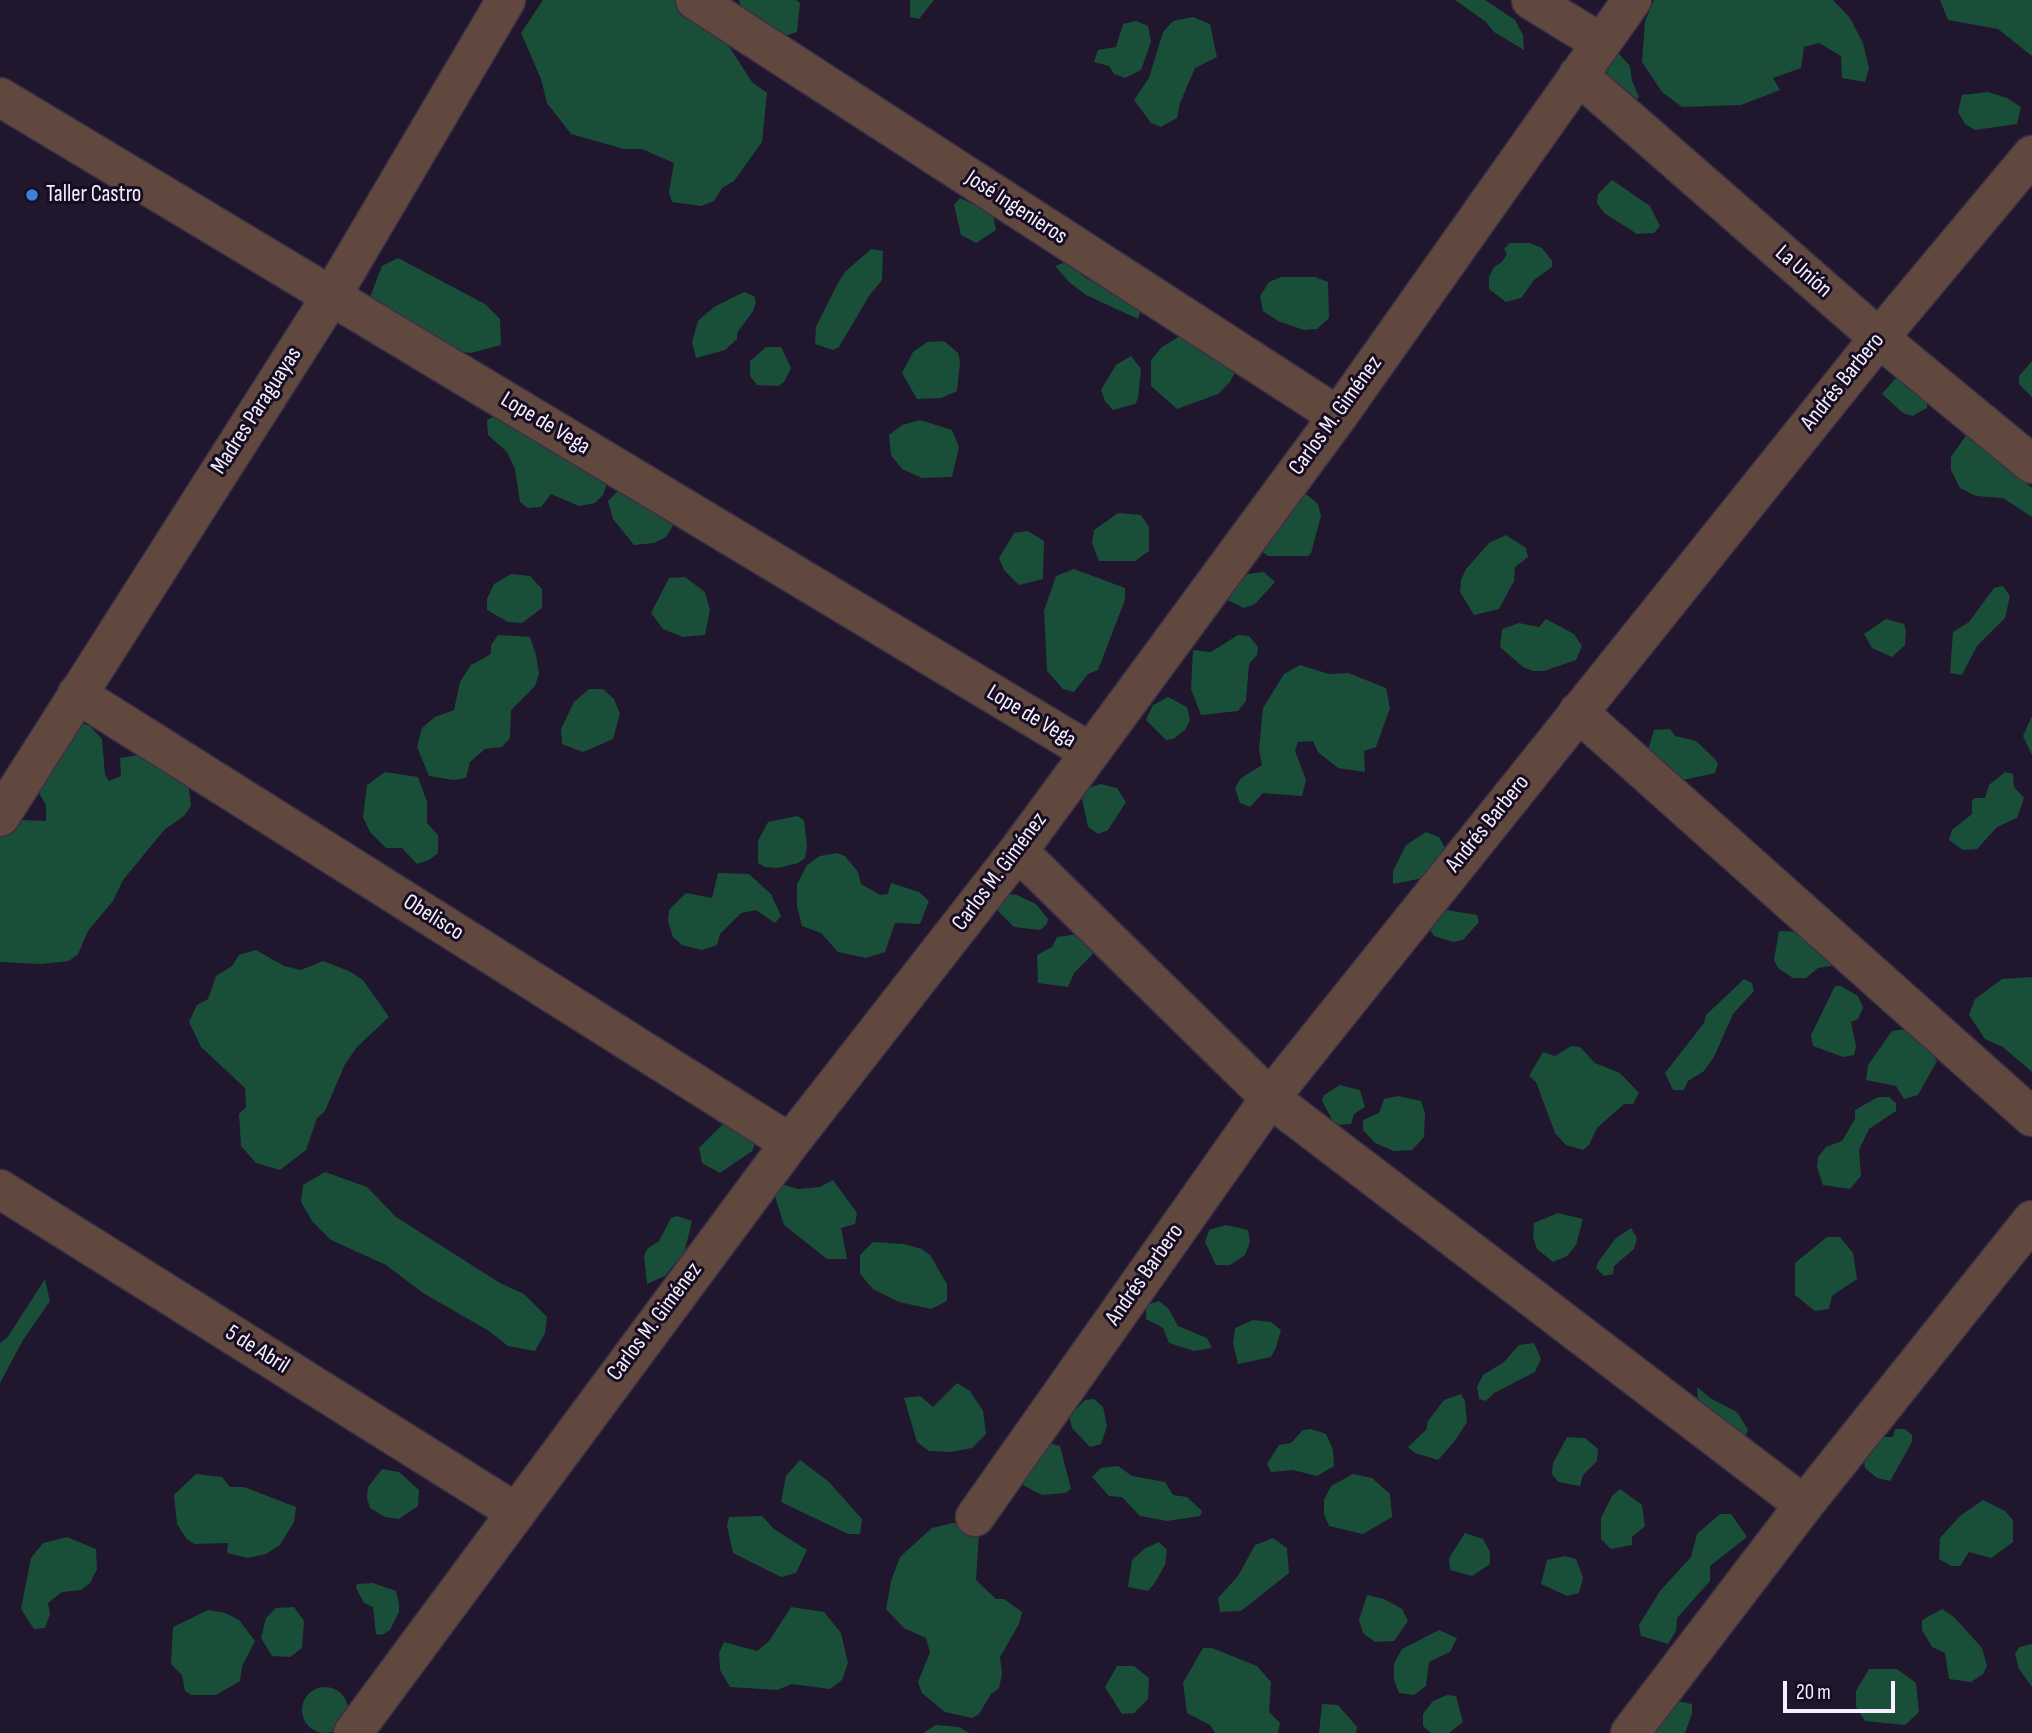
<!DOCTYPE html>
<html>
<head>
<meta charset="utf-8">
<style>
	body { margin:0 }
	#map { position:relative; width:2032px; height:1733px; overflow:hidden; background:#20162d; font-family:"Sofia Sans Condensed",sans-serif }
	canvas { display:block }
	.scale { position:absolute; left:1783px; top:1681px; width:112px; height:32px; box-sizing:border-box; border:4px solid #f5f0fd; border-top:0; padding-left:9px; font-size:21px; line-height:24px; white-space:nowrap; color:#f5f0fd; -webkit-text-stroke:5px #170d23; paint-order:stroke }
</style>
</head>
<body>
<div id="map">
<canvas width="2032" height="1733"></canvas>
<div class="scale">20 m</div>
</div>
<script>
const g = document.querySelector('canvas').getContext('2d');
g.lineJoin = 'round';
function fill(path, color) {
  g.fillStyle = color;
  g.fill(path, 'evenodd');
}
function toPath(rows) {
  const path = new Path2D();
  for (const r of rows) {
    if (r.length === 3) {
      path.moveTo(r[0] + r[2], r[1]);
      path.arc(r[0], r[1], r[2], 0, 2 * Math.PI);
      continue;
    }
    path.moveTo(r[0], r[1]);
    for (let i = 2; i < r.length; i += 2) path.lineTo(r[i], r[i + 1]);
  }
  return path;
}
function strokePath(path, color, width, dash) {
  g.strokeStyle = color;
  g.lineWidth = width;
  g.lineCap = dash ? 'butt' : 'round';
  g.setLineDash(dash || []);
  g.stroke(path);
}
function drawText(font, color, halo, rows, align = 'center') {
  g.font = font + ' "Sofia Sans Condensed",sans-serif';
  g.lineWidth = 6;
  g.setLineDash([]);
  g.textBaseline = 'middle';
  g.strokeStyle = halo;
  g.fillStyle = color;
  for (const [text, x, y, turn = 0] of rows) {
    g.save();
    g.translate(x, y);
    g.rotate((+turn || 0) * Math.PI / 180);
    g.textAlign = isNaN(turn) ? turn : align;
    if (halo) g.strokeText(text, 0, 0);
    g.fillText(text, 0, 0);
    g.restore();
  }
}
const forest = toPath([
	[543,0,699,0,752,82,767,93,762,142,734,181,722,188,714,201,701,206,672,202,669,192,674,163,642,149,624,149,571,134,547,103,541,79,521,33],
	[739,0,796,0,800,3,797,32,774,40,742,11],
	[910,0,934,0,919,19,910,17],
	[1455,0,1485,0,1515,20,1523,35,1524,50,1494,32,1486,22],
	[1654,0,1833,0,1850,18,1863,43,1869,68,1865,82,1842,78,1841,56,1819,43,1804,47,1801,68,1773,78,1780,90,1741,105,1682,107,1662,92,1642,62,1645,21],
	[1940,0,2032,0,2032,56,1998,29,1948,20],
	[1193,17,1210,24,1217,57,1195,68,1180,103,1177,118,1161,127,1151,123,1134,100,1149,78,1163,32,1173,21],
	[1136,21,1148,26,1151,42,1141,70,1125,78,1114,74,1109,66,1094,62,1098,50,1116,47,1123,24],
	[1619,54,1630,66,1632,81,1639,97,1629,108,1596,66,1609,55],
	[1988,92,2007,98,2021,107,2017,124,1975,130,1965,124,1958,112,1962,95],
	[1612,180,1650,206,1660,226,1654,233,1637,234,1604,213,1597,203,1598,194],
	[960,198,993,214,996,230,976,243,961,235,954,205],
	[1510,243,1529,243,1542,248,1552,261,1552,267,1534,280,1521,298,1506,302,1489,289,1489,277,1494,267,1502,262,1507,254,1504,249],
	[871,249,883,251,882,280,869,296,839,347,833,350,815,344,816,327,838,283,845,272],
	[398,258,485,304,500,319,501,345,471,353,447,350,370,297,382,266],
	[1066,262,1087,279,1105,283,1134,302,1140,313,1138,319,1086,295,1069,282,1055,266],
	[1281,277,1315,277,1328,282,1329,318,1317,329,1304,330,1278,321,1263,311,1260,296,1269,282],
	[744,292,754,296,756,302,753,311,737,333,737,339,725,350,696,358,692,342,698,321,714,307],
	[1185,333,1238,366,1230,382,1218,394,1177,409,1151,386,1151,360,1162,347],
	[944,341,958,353,960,362,957,391,941,398,917,399,902,373,913,352,927,342],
	[766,347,781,347,791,368,784,382,778,386,757,385,750,376,750,361],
	[1131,356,1141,369,1138,399,1135,404,1113,410,1105,401,1101,390,1116,365],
	[2032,361,2032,397,2019,384,2019,376],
	[1895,379,1914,379,1928,396,1927,408,1912,416,1903,413,1882,394],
	[495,416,507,425,560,443,610,476,603,495,595,503,579,506,551,494,541,507,528,508,520,502,515,469,507,452,488,435,487,420],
	[920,420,952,430,959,447,952,477,922,478,902,469,891,455,889,435,902,425],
	[1967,434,2032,488,2032,517,2003,498,1976,496,1960,488,1951,470,1951,457],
	[626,483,674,524,666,537,654,543,634,545,613,519,608,501],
	[1296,493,1306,494,1318,504,1321,516,1311,553,1308,556,1268,556,1257,548],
	[1118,513,1141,515,1149,527,1149,551,1135,561,1099,561,1092,543,1094,530],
	[1028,531,1044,541,1043,579,1019,585,1004,570,999,558,1014,533],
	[1506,535,1526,548,1528,557,1515,567,1514,581,1499,609,1474,615,1460,592,1461,580,1466,569,1489,543],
	[1074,569,1125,588,1125,600,1098,670,1088,674,1074,692,1063,689,1047,671,1044,611,1056,576],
	[1264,572,1275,582,1255,604,1244,608,1225,599,1239,575],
	[511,574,530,576,542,589,542,608,522,623,508,622,487,610,487,599,494,584],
	[685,577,705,592,710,610,705,635,683,637,663,629,651,613,669,578],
	[2003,586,2010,596,2005,618,1977,646,1962,675,1950,673,1953,632,1969,622,1994,588],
	[1546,619,1574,634,1582,646,1576,660,1544,671,1533,671,1523,667,1500,647,1502,629,1519,623,1539,627],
	[1886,619,1904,624,1906,631,1905,645,1892,657,1872,648,1864,634],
	[498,635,530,637,536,655,539,674,535,686,511,710,510,738,502,747,485,749,470,762,466,778,453,780,429,776,417,747,422,728,435,717,454,710,460,682,471,665,491,654,491,645],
	[1238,635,1249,636,1258,647,1257,655,1249,664,1246,701,1238,711,1201,715,1191,689,1193,650,1211,652],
	[1300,665,1329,674,1348,673,1386,688,1390,708,1376,747,1364,751,1365,772,1338,768,1318,752,1313,741,1298,742,1295,751,1306,780,1302,796,1263,793,1250,807,1240,803,1235,788,1241,778,1262,765,1259,749,1263,708,1284,674],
	[589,689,603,689,614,699,620,714,613,739,583,752,562,744,561,729,574,702],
	[1168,697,1187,707,1190,720,1185,730,1173,739,1166,740,1146,720,1153,705],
	[2032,716,2032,755,2023,736],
	[75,721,90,726,102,739,105,775,109,781,121,776,120,758,146,754,188,781,191,806,184,816,165,829,123,880,113,901,88,931,78,954,69,961,41,964,0,962,0,826,20,820,46,821,46,805,36,788],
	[1670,729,1675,736,1696,741,1715,759,1718,764,1715,773,1683,780,1670,767,1647,753,1654,730],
	[385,772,418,777,427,802,427,823,438,835,438,853,429,860,417,864,402,848,386,848,370,832,363,817,367,785],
	[2005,772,2013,774,2014,787,2024,798,2017,818,1997,827,1977,849,1963,850,1949,840,1952,830,1972,814,1972,801,1975,798,1985,798,1989,785],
	[1101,784,1117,788,1126,802,1108,830,1098,834,1088,827,1082,798,1088,788],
	[797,816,804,820,807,846,805,858,798,863,778,868,765,867,758,863,758,841,768,822],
	[1426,832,1439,837,1445,848,1435,866,1423,878,1393,884,1393,871,1406,845],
	[837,853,845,856,858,872,861,884,880,895,888,894,891,883,919,892,929,901,920,924,895,923,885,952,866,958,838,952,821,933,802,926,797,906,797,884,807,865,820,856],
	[718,873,749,874,771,894,781,916,775,923,756,910,741,913,720,934,717,945,702,950,682,945,673,937,668,921,669,910,686,893,712,898],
	[1005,894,1017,895,1036,904,1048,919,1047,924,1040,930,1014,927,995,908],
	[1443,905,1447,910,1477,915,1479,922,1463,940,1453,942,1434,936,1426,924],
	[1779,931,1804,932,1837,965,1818,968,1806,978,1793,978,1778,968,1774,960],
	[1079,934,1094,949,1092,955,1074,973,1068,987,1038,983,1037,955,1052,947,1057,937],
	[256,950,284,966,301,970,323,961,349,971,363,980,389,1017,357,1047,345,1064,325,1111,317,1118,306,1150,280,1170,256,1163,241,1146,239,1114,246,1107,245,1088,201,1047,189,1022,197,1005,208,999,216,976,232,966,239,955],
	[2032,977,2032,1072,2003,1047,1985,1039,1969,1015,1975,999,2002,979],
	[1744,979,1752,983,1754,991,1733,1014,1714,1057,1704,1071,1688,1081,1684,1090,1673,1090,1665,1073,1704,1023,1706,1015],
	[1835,986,1841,986,1858,996,1863,1008,1858,1019,1851,1022,1856,1046,1854,1055,1843,1057,1813,1046,1811,1035],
	[1914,1028,1937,1061,1918,1095,1904,1099,1896,1086,1866,1080,1868,1065,1892,1031],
	[1571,1046,1580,1047,1595,1063,1620,1073,1639,1093,1633,1104,1624,1104,1597,1128,1589,1145,1583,1150,1566,1145,1555,1133,1536,1082,1529,1076,1543,1052,1555,1056],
	[1340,1085,1360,1090,1365,1107,1354,1114,1351,1124,1335,1125,1322,1101,1324,1095],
	[1398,1096,1421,1101,1425,1113,1424,1137,1412,1150,1394,1151,1375,1143,1363,1130,1363,1120,1379,1113,1384,1099],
	[1878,1097,1889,1097,1896,1103,1896,1111,1869,1129,1859,1150,1861,1176,1850,1189,1823,1185,1817,1167,1818,1157,1826,1147,1842,1141,1855,1119,1855,1110],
	[729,1111,758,1137,752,1151,720,1173,702,1163,699,1148,723,1124],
	[325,1172,367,1187,396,1217,500,1283,524,1294,547,1317,545,1333,535,1351,508,1346,489,1331,423,1293,386,1265,331,1240,312,1221,301,1202,303,1185],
	[833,1180,857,1213,855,1224,841,1228,847,1259,827,1259,784,1225,774,1193,784,1185,798,1189,820,1187],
	[1558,1213,1583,1219,1576,1245,1567,1256,1553,1262,1537,1249,1533,1237,1534,1223],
	[677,1216,692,1221,683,1258,676,1262,665,1276,647,1284,644,1256,647,1249,659,1241,671,1218],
	[1226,1225,1248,1230,1250,1242,1245,1255,1230,1265,1216,1265,1205,1242,1209,1230],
	[1631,1228,1637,1238,1634,1249,1614,1266,1613,1274,1604,1276,1596,1268,1598,1262,1615,1239],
	[1827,1237,1840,1237,1853,1253,1857,1279,1832,1296,1829,1309,1815,1311,1795,1295,1795,1263],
	[873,1242,904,1244,922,1249,930,1255,947,1284,947,1301,931,1309,899,1302,873,1289,860,1274,860,1255],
	[45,1279,50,1301,23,1340,0,1383,0,1343,7,1338],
	[1159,1301,1168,1308,1178,1326,1207,1338,1212,1348,1194,1351,1169,1343,1163,1328,1146,1319,1146,1305],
	[1253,1320,1271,1322,1281,1330,1276,1348,1271,1357,1238,1364,1233,1343,1235,1328],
	[1534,1343,1541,1359,1535,1372,1494,1393,1486,1401,1479,1399,1477,1387,1483,1375,1504,1362,1519,1345],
	[957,1383,970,1391,983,1411,986,1434,972,1448,951,1452,929,1451,917,1442,904,1398,920,1396,933,1407],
	[1697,1387,1710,1398,1737,1412,1748,1430,1744,1440,1698,1401],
	[1461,1394,1465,1401,1467,1422,1454,1442,1438,1460,1415,1453,1408,1447,1426,1430,1428,1421,1444,1400],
	[1094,1399,1103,1407,1107,1426,1101,1444,1090,1447,1072,1428,1069,1416,1085,1400],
	[1311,1429,1326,1434,1333,1450,1334,1466,1317,1476,1293,1470,1271,1472,1267,1464,1279,1445,1291,1443,1303,1430],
	[1895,1429,1905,1429,1912,1435,1912,1442,1890,1481,1877,1478,1865,1468,1863,1450,1874,1437,1893,1437],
	[1027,1437,1060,1446,1071,1489,1065,1493,1042,1495,1017,1482],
	[1567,1437,1585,1438,1598,1449,1597,1461,1583,1475,1580,1486,1558,1482,1552,1474,1553,1463],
	[800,1460,829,1482,862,1519,860,1534,848,1534,781,1502,786,1476],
	[1118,1466,1132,1476,1165,1482,1173,1495,1187,1497,1202,1511,1200,1516,1167,1521,1140,1516,1122,1497,1109,1496,1092,1477,1101,1468],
	[382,1469,399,1472,419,1490,418,1506,399,1519,385,1517,370,1508,367,1498,368,1487],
	[196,1474,222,1477,230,1487,244,1487,296,1507,294,1522,280,1545,266,1554,248,1558,227,1553,228,1543,194,1544,186,1538,177,1524,174,1495],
	[1353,1474,1372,1478,1390,1494,1392,1517,1363,1534,1329,1526,1324,1514,1324,1500,1331,1486],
	[1620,1489,1642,1505,1645,1526,1632,1537,1632,1545,1611,1549,1601,1539,1601,1518,1612,1496],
	[1983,1500,2005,1511,2013,1520,2013,1542,1991,1558,1969,1552,1960,1566,1951,1566,1939,1559,1940,1538,1960,1516],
	[1720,1514,1731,1514,1747,1537,1710,1566,1710,1581,1677,1618,1676,1631,1668,1644,1641,1636,1639,1625,1660,1591,1691,1557,1697,1534],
	[762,1516,774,1529,807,1550,796,1573,781,1577,733,1553,727,1526,729,1517],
	[953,1523,965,1525,979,1534,976,1580,996,1599,1004,1599,1022,1612,1019,1624,1000,1657,1002,1674,999,1688,991,1694,979,1714,972,1718,945,1712,922,1693,918,1682,930,1652,926,1638,904,1628,886,1609,891,1581,900,1557,932,1528],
	[1465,1533,1483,1539,1490,1552,1490,1564,1472,1576,1450,1570,1449,1558],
	[67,1537,96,1549,97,1569,90,1583,81,1590,62,1592,48,1603,50,1614,45,1628,34,1629,21,1609,31,1558,43,1543],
	[1273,1538,1287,1548,1289,1573,1241,1611,1220,1612,1218,1598,1238,1576,1255,1545],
	[1159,1542,1167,1550,1165,1565,1154,1584,1148,1591,1128,1587,1132,1560,1144,1549],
	[1565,1556,1576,1559,1583,1578,1579,1593,1567,1596,1541,1584,1547,1560],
	[373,1583,396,1591,399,1603,399,1612,390,1630,382,1635,376,1634,373,1607,364,1603,356,1588,357,1584],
	[1367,1595,1384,1599,1402,1609,1408,1621,1394,1641,1375,1642,1363,1633,1359,1620],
	[294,1607,304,1621,302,1648,290,1657,272,1656,261,1638,266,1618,276,1608],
	[791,1607,824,1612,841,1633,848,1663,842,1680,830,1689,792,1684,777,1690,730,1687,720,1670,719,1653,724,1642,757,1651,769,1641],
	[1942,1609,1954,1617,1982,1648,1987,1666,1983,1674,1971,1682,1949,1679,1945,1653,1932,1647,1922,1630,1922,1620],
	[208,1610,225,1613,239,1620,255,1641,242,1666,240,1681,216,1695,191,1695,185,1691,182,1675,171,1664,173,1627],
	[1439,1630,1457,1638,1450,1652,1429,1662,1426,1686,1414,1695,1399,1693,1394,1680,1394,1664,1402,1649],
	[2032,1644,2032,1687,2019,1669,2015,1654,2019,1647],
	[1203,1648,1212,1648,1257,1666,1271,1682,1269,1712,1280,1723,1278,1733,1215,1733,1210,1725,1187,1713,1183,1683],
	[1117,1666,1134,1666,1149,1678,1148,1699,1134,1713,1122,1714,1105,1687],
	[1869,1669,1897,1669,1916,1683,1919,1712,1905,1725,1865,1721,1856,1707,1856,1691],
	[325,1710,23],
	[1447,1695,1456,1696,1463,1722,1449,1733,1431,1733,1423,1726,1423,1714,1433,1701],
	[1671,1700,1692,1704,1692,1714,1685,1733,1634,1733],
	[1322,1704,1338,1705,1357,1727,1356,1733,1319,1733],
	[936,1725,959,1727,969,1733,923,1733]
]);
const street = toPath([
	[695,0,1338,416],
	[1531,0,1601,43],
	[1578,75,1879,338,2032,464],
	[0,97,1090,752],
	[77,694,790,1143],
	[1578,712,2032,1117],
	[0,817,332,295,506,0],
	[1018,851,1270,1098,1804,1505],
	[0,1189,514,1511],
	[975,1517,1270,1098,1879,338,2032,155],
	[353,1733,790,1143,1018,851,1338,416,1632,0],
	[1630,1733,1804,1505,2032,1220]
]);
const markers = [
	[32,195,7,"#3f7fe0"]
];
const poiNames = [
	["Taller Castro",46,195]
];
const streetNames = [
	["José Ingenieros",1016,208,33],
	["La Unión",1803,272,41],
	["Andrés Barbero",1843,382,-51],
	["Madres Paraguayas",257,411,-57],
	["Carlos M. Giménez",1336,416,-54],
	["Lope de Vega",545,424,31],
	["Lope de Vega",1031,717,31],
	["Andrés Barbero",1488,824,-51],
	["Carlos M. Giménez",1000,872,-53],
	["Obelisco",433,918,32],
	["Andrés Barbero",1145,1275,-55],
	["Carlos M. Giménez",655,1322,-53],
	["5 de Abril",257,1350,32]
];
fill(forest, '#194f39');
strokePath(street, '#3a3046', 41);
strokePath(street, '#61483f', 38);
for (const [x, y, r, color] of markers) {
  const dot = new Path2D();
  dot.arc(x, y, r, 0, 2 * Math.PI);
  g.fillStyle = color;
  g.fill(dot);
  strokePath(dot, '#170d23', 2.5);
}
drawText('23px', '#f5f0fd', '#170d23', poiNames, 'left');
drawText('23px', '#f5f0fd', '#170d23', streetNames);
</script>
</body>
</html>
